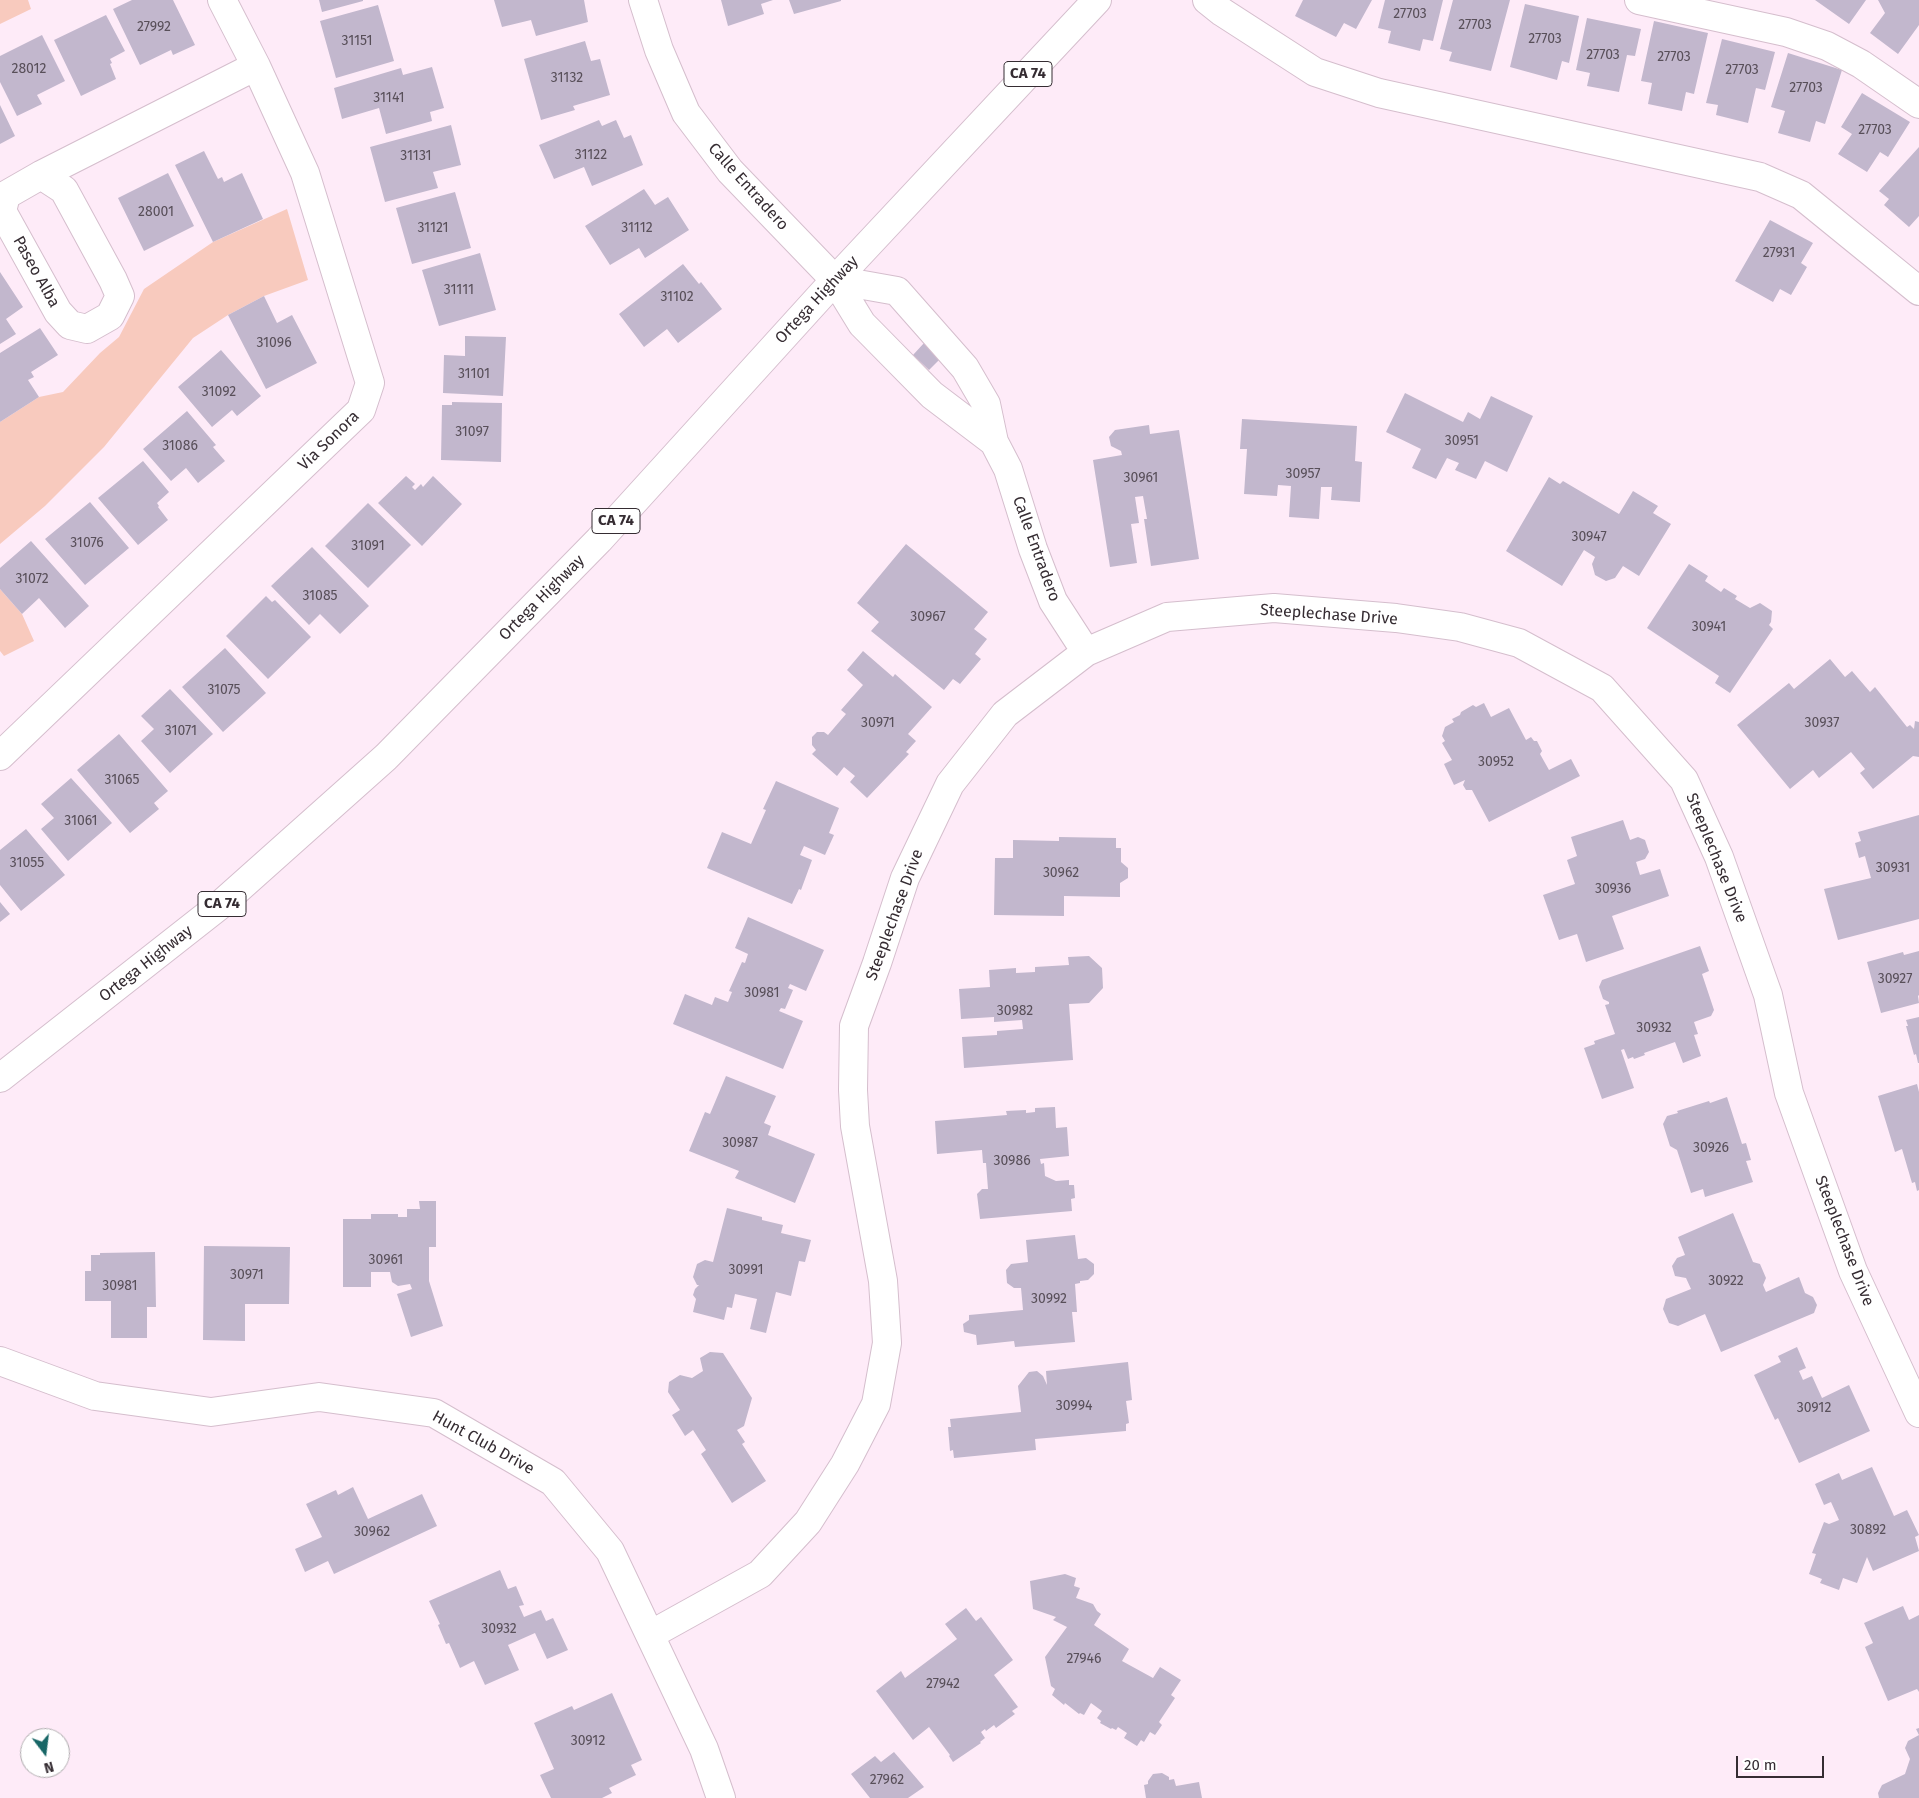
<!DOCTYPE html>
<html>
<head>
<meta charset="utf-8">
<style>
	body { margin:0 }
	#map { position:relative; width:1919px; height:1798px; overflow:hidden; background:#feebf8; font-family:"Fira Sans",sans-serif }
	canvas { display:block }
	.north { position:absolute; left:20px; top:1728px; width:50px; height:50px; box-sizing:border-box; background:#fff; border:1px solid #aeabad; border-radius:50%; rotate:165deg; font-size:14px; font-weight:700; line-height:20px; text-align:center; color:#352c32 }
	.north::after { content:''; display:block; margin:auto; width:18px; height:22px; background:#176666; clip-path:polygon(50% 0,100% 100%,50% 72%,0 100%) }
	.scale { position:absolute; left:1736px; top:1756px; width:88px; height:22px; box-sizing:border-box; border:2px solid #352c32; border-top:0; padding-left:6px; font-size:15px; line-height:18px; white-space:nowrap; color:#352c32; -webkit-text-stroke:4px #fff; paint-order:stroke }
</style>
</head>
<body>
<div id="map">
<canvas width="1919" height="1798"></canvas>
<div class="north">N</div>
<div class="scale">20 m</div>
</div>
<script>
const g = document.querySelector('canvas').getContext('2d');
g.lineJoin = 'round';
function fill(path, color) {
  g.fillStyle = color;
  g.fill(path, 'evenodd');
}
function toPath(rows) {
  const path = new Path2D();
  for (const r of rows) {
    path.moveTo(r[0], r[1]);
    for (let i = 2; i < r.length; i += 2) path.lineTo(r[i], r[i + 1]);
  }
  return path;
}
function strokePath(path, color, width, dash) {
  g.strokeStyle = color;
  g.lineWidth = width;
  g.lineCap = dash ? 'butt' : 'round';
  g.setLineDash(dash || []);
  g.stroke(path);
}
function drawText(font, color, halo, rows, align = 'center') {
  g.font = font + ' "Fira Sans",sans-serif';
  g.lineWidth = 4;
  g.setLineDash([]);
  g.textBaseline = 'middle';
  g.strokeStyle = halo;
  g.fillStyle = color;
  for (const [text, x, y, turn = 0] of rows) {
    g.save();
    g.translate(x, y);
    g.rotate((+turn || 0) * Math.PI / 180);
    g.textAlign = isNaN(turn) ? turn : align;
    if (halo) g.strokeText(text, 0, 0);
    g.fillText(text, 0, 0);
    g.restore();
  }
}
const green = toPath([
	[0,0,28,0,31,9,0,24],
	[287,209,308,280,264,296,228,315,193,338,104,447,45,506,0,544,0,422,39,397,63,392,100,353,119,337,144,289,213,242],
	[0,589,22,614,34,641,4,656,0,651]
]);
const building = toPath([
	[132,0,173,0,195,45,173,55,171,50,140,65,113,9],
	[319,0,363,0,363,1,322,12],
	[494,0,584,0,588,22,536,36,531,20,502,27],
	[721,0,773,0,761,4,764,14,728,26],
	[789,0,841,0,841,1,794,14],
	[1303,0,1372,0,1356,29,1344,23,1336,37,1295,16],
	[1385,0,1443,0,1433,41,1423,39,1420,51,1388,43,1391,31,1378,28],
	[1453,0,1510,0,1491,71,1449,61,1452,52,1440,49],
	[1815,0,1866,0,1849,24],
	[1878,0,1919,0,1919,25,1898,54,1870,33,1885,13],
	[1525,4,1579,16,1569,63,1562,61,1557,80,1510,67],
	[378,5,394,61,336,78,320,21],
	[106,15,125,51,110,59,112,63,110,64,116,79,81,96,54,40],
	[1587,18,1641,29,1635,56,1627,55,1619,92,1587,86,1590,73,1576,70],
	[1654,21,1708,33,1694,94,1686,92,1682,111,1648,104,1652,83,1641,81],
	[42,35,65,81,37,95,42,104,17,116,0,82,0,56],
	[1722,39,1775,52,1765,90,1756,88,1748,123,1716,115,1718,105,1706,103],
	[585,41,591,61,600,59,610,95,573,106,575,110,541,120,524,59],
	[1788,53,1842,70,1825,124,1816,121,1810,142,1778,133,1785,111,1771,107],
	[432,67,444,108,430,112,432,121,386,134,379,108,342,119,334,88,401,68,403,75],
	[1862,93,1910,122,1888,157,1880,152,1867,172,1838,154,1852,134,1841,127],
	[0,105,15,136,0,144],
	[599,120,602,126,616,120,624,138,631,135,643,165,592,186,584,167,554,179,539,145],
	[451,125,461,165,433,172,438,188,385,202,370,147],
	[1919,147,1919,216,1909,227,1884,205,1889,199,1879,191],
	[204,151,218,179,222,177,224,182,242,173,263,219,213,242,175,165],
	[168,173,194,226,144,251,118,198],
	[644,189,655,205,668,197,689,230,645,258,639,248,610,265,585,226],
	[455,192,471,248,412,264,396,208],
	[1770,220,1813,243,1801,263,1807,267,1791,295,1780,289,1773,302,1735,281],
	[480,253,496,310,439,326,422,270],
	[683,264,699,284,701,282,722,309,678,343,667,329,644,347,619,314],
	[0,272,23,307,6,319,16,334,0,344],
	[264,296,277,323,292,315,317,363,266,389,228,315],
	[40,328,58,355,31,372,34,377,28,380,39,397,0,422,0,353],
	[465,336,506,337,503,396,443,393,444,355,465,356],
	[924,343,941,358,929,370,913,355],
	[221,350,261,396,237,416,232,410,212,427,178,387],
	[1405,393,1463,422,1468,412,1480,419,1491,396,1533,416,1507,472,1485,461,1476,479,1455,470,1459,463,1447,458,1436,479,1412,468,1421,449,1386,432],
	[452,402,502,403,501,462,441,460,442,405,452,405],
	[187,411,216,445,213,447,225,461,198,483,186,468,171,481,143,449],
	[1242,419,1357,426,1355,461,1362,462,1360,502,1331,500,1332,487,1321,487,1319,519,1289,517,1291,486,1278,485,1277,496,1244,494,1247,449,1240,449],
	[1149,425,1150,434,1179,430,1199,559,1151,566,1144,519,1147,519,1143,496,1135,497,1139,523,1131,524,1137,563,1110,567,1093,460,1122,455,1121,451,1111,446,1109,437,1115,430],
	[143,461,169,492,157,503,159,506,158,507,168,520,138,545,98,498],
	[406,476,415,484,412,487,415,490,421,484,423,487,433,476,462,504,422,546,378,503],
	[1549,477,1560,484,1563,481,1619,514,1633,491,1658,506,1653,513,1671,524,1639,576,1623,566,1615,578,1606,581,1595,575,1592,564,1595,557,1584,550,1562,586,1506,551],
	[90,502,129,548,85,585,45,539],
	[368,503,411,545,368,588,325,546],
	[31,541,89,606,65,628,39,598,22,614,0,589,0,568],
	[906,544,988,612,974,629,987,639,975,654,981,659,960,684,953,679,944,690,871,631,879,622,857,603],
	[312,547,369,606,340,634,320,614,309,625,271,586],
	[1689,564,1708,576,1705,581,1721,592,1724,588,1737,596,1735,599,1750,608,1760,603,1772,611,1771,622,1769,625,1773,629,1730,693,1715,683,1719,676,1647,628],
	[266,596,272,602,275,600,311,637,268,679,226,636],
	[225,648,266,693,223,732,182,687],
	[863,651,893,677,895,674,932,707,908,734,916,741,906,752,909,754,867,798,850,782,855,776,844,767,837,776,812,754,816,750,812,745,812,737,817,732,824,732,828,735,846,714,841,710,863,685,847,670],
	[1830,659,1845,677,1852,671,1870,692,1875,687,1907,727,1910,725,1914,729,1915,721,1919,722,1919,757,1913,756,1873,789,1860,773,1865,769,1851,752,1819,778,1813,770,1790,789,1737,725,1789,683,1794,689],
	[170,689,213,734,170,773,141,741,154,729,141,716],
	[1484,703,1491,717,1509,708,1526,740,1531,737,1534,741,1537,741,1542,751,1540,754,1549,770,1571,759,1580,776,1489,822,1472,790,1466,790,1463,785,1465,780,1454,785,1444,764,1452,760,1442,743,1445,741,1442,736,1445,727,1454,722,1452,719,1460,715,1461,712,1473,705,1476,707],
	[119,734,168,791,154,803,159,809,130,833,77,770],
	[71,778,112,823,68,861,41,829,54,818,41,804],
	[776,781,839,808,829,833,834,835,825,855,804,846,800,855,812,860,801,890,799,889,792,904,707,868,722,832,751,844,766,810,763,809],
	[1919,815,1919,919,1838,940,1824,889,1871,878,1865,856,1859,858,1855,843,1861,841,1858,832],
	[1623,820,1630,840,1638,837,1645,840,1649,852,1645,859,1636,862,1640,875,1660,869,1669,896,1612,916,1624,949,1586,962,1577,934,1559,940,1543,895,1575,884,1567,860,1577,856,1571,837],
	[26,829,65,875,21,911,0,885,0,850],
	[1059,837,1116,838,1116,848,1121,848,1121,862,1128,868,1128,878,1120,883,1120,897,1064,896,1064,916,994,915,995,858,1013,858,1013,840,1059,841],
	[0,902,10,914,0,922],
	[748,917,824,950,806,991,790,984,788,988,793,990,785,1009,781,1008,779,1011,803,1021,783,1069,673,1024,685,994,712,1005,715,997,728,1002,732,992,729,991,742,962,745,963,748,954,735,948],
	[1700,946,1709,971,1702,974,1714,1010,1711,1016,1694,1022,1698,1034,1694,1035,1701,1056,1683,1063,1675,1042,1644,1053,1645,1055,1634,1059,1633,1057,1628,1059,1624,1049,1621,1050,1634,1088,1602,1099,1584,1048,1595,1044,1594,1041,1615,1034,1605,1005,1609,1004,1609,1002,1603,999,1599,987,1602,980],
	[1919,951,1919,995,1918,996,1919,1003,1881,1013,1867,962,1903,952,1904,955],
	[1089,956,1102,968,1103,988,1089,1003,1069,1004,1073,1060,964,1068,962,1037,997,1035,997,1031,1023,1029,1022,1020,994,1022,994,1017,961,1019,959,989,990,987,989,970,1016,968,1016,973,1035,972,1035,967,1069,965,1068,957],
	[1919,1017,1919,1063,1918,1063,1916,1054,1914,1055,1906,1026,1908,1026,1906,1020],
	[726,1076,776,1096,764,1123,771,1126,768,1135,815,1154,795,1203,735,1178,739,1171,689,1151,705,1112,710,1114],
	[1917,1084,1919,1092,1919,1190,1917,1191,1915,1182,1912,1183,1902,1149,1895,1152,1878,1096],
	[1727,1097,1742,1144,1746,1143,1751,1160,1746,1161,1753,1182,1705,1197,1703,1189,1691,1193,1677,1150,1670,1146,1663,1124,1667,1116,1678,1113,1677,1111,1709,1101,1710,1103],
	[1055,1107,1056,1128,1067,1127,1069,1156,1040,1159,1041,1164,1044,1163,1045,1176,1056,1181,1069,1180,1069,1185,1074,1185,1075,1198,1071,1199,1072,1211,980,1219,977,1194,982,1189,988,1189,986,1163,983,1163,982,1150,937,1154,935,1121,1007,1115,1006,1111,1026,1110,1026,1113,1035,1112,1035,1108],
	[419,1201,436,1201,436,1247,429,1247,429,1281,443,1326,411,1337,397,1294,412,1289,410,1284,398,1286,392,1282,390,1272,371,1272,371,1287,343,1287,343,1219,371,1219,371,1214,398,1214,398,1217,407,1217,407,1209,420,1209],
	[727,1208,762,1217,762,1220,783,1225,781,1233,811,1240,805,1262,799,1261,791,1296,776,1292,766,1333,750,1329,757,1299,735,1294,732,1308,727,1307,724,1320,693,1312,696,1299,693,1295,695,1289,699,1285,697,1285,693,1277,697,1264,705,1260,713,1262],
	[1733,1213,1753,1262,1760,1264,1766,1278,1763,1285,1766,1292,1799,1277,1805,1293,1813,1297,1817,1305,1814,1313,1721,1352,1705,1314,1678,1326,1669,1323,1663,1309,1666,1299,1691,1289,1686,1278,1675,1276,1672,1266,1677,1258,1685,1255,1678,1237],
	[1075,1235,1078,1259,1086,1258,1094,1264,1094,1274,1088,1280,1080,1281,1080,1283,1075,1284,1077,1312,1072,1312,1075,1342,1015,1347,1014,1341,977,1345,976,1335,964,1332,963,1324,969,1320,969,1315,1023,1310,1021,1288,1014,1288,1007,1283,1006,1270,1011,1264,1028,1262,1026,1240],
	[204,1246,290,1247,289,1304,245,1304,245,1341,203,1340],
	[155,1252,156,1307,147,1307,147,1338,111,1338,111,1301,85,1301,85,1271,91,1271,91,1255,100,1255,100,1253],
	[1797,1347,1806,1368,1799,1371,1803,1380,1812,1376,1822,1398,1849,1385,1870,1431,1799,1463,1778,1418,1775,1420,1754,1375,1781,1362,1778,1356],
	[710,1352,723,1353,752,1398,744,1426,737,1430,745,1442,742,1444,766,1481,732,1503,701,1454,706,1450,693,1430,685,1436,672,1415,680,1410,668,1392,669,1382,680,1375,692,1378,703,1371,700,1358],
	[1128,1362,1132,1400,1126,1401,1129,1423,1126,1424,1126,1431,1035,1439,1036,1450,954,1458,953,1450,950,1451,948,1427,951,1427,950,1419,1021,1412,1018,1386,1029,1372,1037,1371,1043,1376,1047,1385,1046,1371],
	[1872,1467,1894,1516,1907,1510,1919,1535,1915,1537,1919,1551,1873,1571,1867,1557,1857,1583,1843,1578,1839,1590,1820,1583,1822,1579,1809,1574,1816,1554,1812,1553,1824,1522,1829,1524,1839,1520,1831,1502,1824,1505,1815,1484,1839,1473,1842,1480],
	[353,1487,368,1519,422,1494,437,1526,334,1574,328,1561,305,1572,295,1549,322,1537,306,1504,336,1490,338,1495],
	[500,1570,508,1589,516,1586,524,1605,519,1606,524,1617,541,1610,546,1621,553,1618,568,1650,547,1659,535,1633,508,1645,519,1670,485,1685,474,1661,460,1668,449,1643,446,1644,438,1625,440,1624,429,1601],
	[1065,1574,1076,1578,1074,1586,1080,1588,1076,1598,1093,1604,1097,1611,1101,1614,1094,1625,1129,1649,1122,1661,1153,1678,1160,1667,1181,1680,1171,1695,1175,1698,1159,1722,1162,1725,1155,1735,1150,1732,1144,1742,1141,1740,1137,1746,1124,1738,1127,1733,1118,1727,1116,1730,1112,1728,1111,1729,1100,1723,1101,1721,1097,1718,1102,1711,1091,1703,1084,1715,1080,1713,1079,1714,1065,1703,1064,1705,1052,1695,1055,1689,1051,1686,1045,1657,1067,1627,1053,1620,1056,1617,1033,1609,1030,1581],
	[1903,1606,1909,1620,1919,1615,1919,1692,1917,1689,1888,1701,1865,1647,1873,1643,1864,1623],
	[966,1608,976,1621,981,1617,1013,1660,994,1675,1018,1707,1012,1711,1015,1714,996,1728,994,1725,986,1731,985,1729,981,1732,985,1738,980,1742,981,1743,953,1762,949,1756,950,1755,929,1727,913,1740,876,1691,901,1671,905,1678,957,1639,945,1624],
	[612,1693,642,1760,631,1765,636,1775,609,1788,612,1793,602,1798,551,1798,540,1775,554,1769,534,1723,572,1706,574,1710],
	[1919,1728,1919,1798,1879,1798,1878,1793,1882,1785,1905,1774,1910,1759,1905,1748,1908,1741,1919,1735,1916,1729],
	[894,1752,924,1787,908,1798,870,1798,851,1774,875,1756,881,1762],
	[1162,1773,1169,1777,1169,1780,1174,1779,1176,1786,1199,1782,1202,1798,1146,1798,1144,1785,1148,1784,1148,1781,1153,1774]
]);
const minor = toPath([
	[643,0,659,50,686,113,730,171,835,280,862,324,869,331,932,395,994,442],
	[1207,0,1222,12,1315,72,1379,93,1760,177,1801,195,1919,291],
	[1639,0,1786,32,1827,46,1861,64,1919,104],
	[41,175,64,190,113,280,120,296,110,316,87,329,70,325,58,312,2,211,6,195,41,175,256,66],
	[835,280,897,291,965,368,986,404,994,442,1008,469,1033,549,1053,601,1086,652],
	[0,756,361,410,370,383,305,173,256,66,222,0],
	[0,1361,95,1396,211,1412,319,1397,434,1413,553,1482,610,1551,704,1749,721,1798],
	[650,1635,760,1574,808,1522,845,1464,876,1404,887,1343,883,1281,855,1126,853,1090,854,1026,877,963,905,878,950,784,1005,714,1086,652,1167,617,1274,608,1396,618,1460,627,1519,643,1602,688,1684,780,1719,857,1768,995,1789,1093,1853,1271,1919,1413]
]);
const major = toPath([
	[0,1078,219,906,386,757,599,540,835,280,1097,0]
]);
const numberNames = [
	["27703",1410,14],
	["27703",1475,25],
	["27992",154,27],
	["27703",1545,39],
	["31151",357,41],
	["27703",1603,55],
	["27703",1674,57],
	["28012",29,69],
	["27703",1742,70],
	["31132",567,78],
	["27703",1806,88],
	["31141",389,98],
	["27703",1875,130],
	["31122",591,155],
	["31131",416,156],
	["28001",156,212],
	["31121",433,228],
	["31112",637,228],
	["27931",1779,253],
	["31111",459,290],
	["31102",677,297],
	["31096",274,343],
	["31101",474,374],
	["31092",219,392],
	["31097",472,432],
	["30951",1462,441],
	["31086",180,446],
	["30957",1303,474],
	["30961",1141,478],
	["30947",1589,537],
	["31076",87,543],
	["31091",368,546],
	["31072",32,579],
	["31085",320,596],
	["30967",928,617],
	["30941",1709,627],
	["31075",224,690],
	["30971",878,723],
	["30937",1822,723],
	["31071",181,731],
	["30952",1496,762],
	["31065",122,780],
	["31061",81,821],
	["31055",27,863],
	["30931",1893,868],
	["30962",1061,873],
	["30936",1613,889],
	["30927",1895,979],
	["30981",762,993],
	["30982",1015,1011],
	["30932",1654,1028],
	["30987",740,1143],
	["30926",1711,1148],
	["30986",1012,1161],
	["30961",386,1260],
	["30991",746,1270],
	["30971",247,1275],
	["30922",1726,1281],
	["30981",120,1286],
	["30992",1049,1299],
	["30994",1074,1406],
	["30912",1814,1408],
	["30892",1868,1530],
	["30962",372,1532],
	["30932",499,1629],
	["27946",1084,1659],
	["27942",943,1684],
	["30912",588,1741],
	["27962",887,1780]
];
const shields = [
	[1028,74,48],
	[616,521,48],
	[222,904,48]
];
const shieldNames = [
	["CA 74",1028,74],
	["CA 74",616,521],
	["CA 74",222,904]
];
const streetNames = [
	["Calle Entradero",748,187,48],
	["Paseo Alba",36,272,61],
	["Ortega Highway",817,300,-47],
	["Via Sonora",329,441,-44],
	["Calle Entradero",1036,549,70],
	["Ortega Highway",542,598,-45],
	["Steeplechase Drive",1329,615,4],
	["Steeplechase Drive",1716,858,68],
	["Steeplechase Drive",895,915,-70],
	["Ortega Highway",146,964,-38],
	["Steeplechase Drive",1844,1241,69],
	["Hunt Club Drive",483,1443,29]
];
fill(green, '#f8cabe');
fill(building, '#c2b7cd');
strokePath(minor, '#d5becd', 30);
strokePath(major, '#d5becd', 30);
strokePath(minor, '#fff', 28);
strokePath(major, '#fff', 28);
drawText('14px', '#584f59', null, numberNames);
for (const [x, y, w] of shields) {
  const box = new Path2D();
  box.roundRect(x - w / 2, y - 12.5, w, 25, 4);
  g.fillStyle = '#fff';
  g.fill(box);
  strokePath(box, '#352c32', 1);
}
drawText('bold 15px', '#352c32', null, shieldNames);
drawText('16px', '#352c32', '#fff', streetNames);
</script>
</body>
</html>
